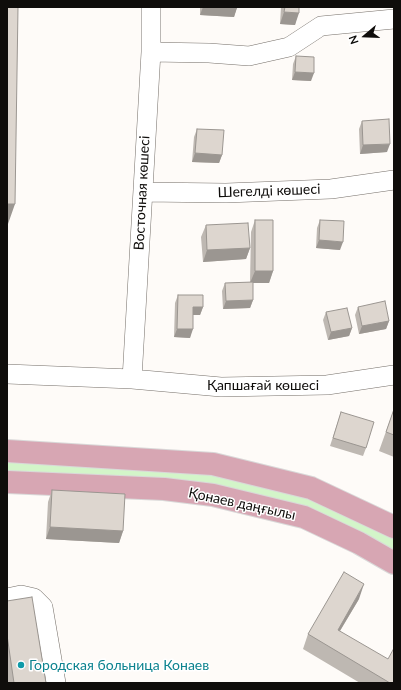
<!DOCTYPE html>
<html>
<head>
<meta charset="utf-8">
<style>
	body { margin:0 }
	#map { position:relative; width:401px; height:690px; overflow:hidden; background:#fefbf8; font-family:Lato,sans-serif }
	canvas { display:block }
	.frame { position:absolute; inset:0; border:8px solid #0f0d0b; pointer-events:none }
	.north { position:absolute; left:345px; top:16px; width:40px; height:40px; -webkit-text-stroke:3px #fff; paint-order:stroke; rotate:251deg; font-size:11px; font-weight:700; line-height:16px; text-align:center; color:#0f0d0b }
	.north::after { content:''; display:block; margin:auto; width:14px; height:18px; background:#0f0d0b; clip-path:polygon(50% 0,100% 100%,50% 72%,0 100%) }
</style>
</head>
<body>
<div id="map">
<canvas width="401" height="690"></canvas>
<div class="frame"></div>
<div class="north">N</div>
</div>
<script>
const g = document.querySelector('canvas').getContext('2d');
g.lineJoin = 'round';
function fill(path, color) {
  g.fillStyle = color;
  g.fill(path, 'evenodd');
}
function toPath(rows) {
  const path = new Path2D();
  for (const r of rows) {
    path.moveTo(r[0], r[1]);
    for (let i = 2; i < r.length; i += 2) path.lineTo(r[i], r[i + 1]);
  }
  return path;
}
function strokePath(path, color, width, dash) {
  g.strokeStyle = color;
  g.lineWidth = width;
  g.lineCap = dash ? 'butt' : 'round';
  g.setLineDash(dash || []);
  g.stroke(path);
}
function drawText(font, color, halo, rows, align = 'center') {
  g.font = font + ' Lato,sans-serif';
  g.lineWidth = 3;
  g.setLineDash([]);
  g.textBaseline = 'middle';
  g.strokeStyle = halo;
  g.fillStyle = color;
  for (const [text, x, y, turn = 0] of rows) {
    g.save();
    g.translate(x, y);
    g.rotate((+turn || 0) * Math.PI / 180);
    g.textAlign = isNaN(turn) ? turn : align;
    if (halo) g.strokeText(text, 0, 0);
    g.fillText(text, 0, 0);
    g.restore();
  }
}
const green = toPath([
	[7,461,238,475,306,496,394,535,394,553,304,509,7,474]
]);
const minor = toPath([
	[151,52,209,53,249,56,289,47,321,26,394,19],
	[143,192,226,193,331,189,394,180],
	[7,374,132,379,221,387,327,385,394,375],
	[132,379,151,52,151,7],
	[7,598,21,595,34,598,43,607,56,683]
]);
const major = toPath([
	[7,451,213,464,311,488,394,527],
	[7,482,164,489,213,495,304,517,359,543,394,563]
]);
const wall = toPath([
	[200,7,237,7,234,17,200,15],
	[281,7,299,7,295,25,280,24],
	[296,56,311,81,292,80,293,64],
	[362,121,387,152,360,154,359,129],
	[197,129,222,155,219,163,192,162,194,137],
	[255,220,273,271,269,283,253,283,253,300,250,308,223,309,222,291,225,283,250,282,251,232],
	[320,220,340,250,316,248,317,228],
	[206,225,250,248,246,259,203,262,201,237],
	[178,295,203,307,200,315,193,315,190,338,174,337,175,303],
	[358,307,389,321,386,329,359,334,355,315],
	[326,312,352,328,349,336,328,340,323,320],
	[394,409,394,457,379,451],
	[341,412,366,448,363,456,330,446],
	[52,490,123,531,119,543,46,539,48,502],
	[359,599,340,631,394,683,360,683,303,649,308,634],
	[7,601,46,683,7,683]
]);
const shadedWall = toPath([
	[203,7,212,7,237,8,234,17,200,15],
	[284,12,299,13,295,25,280,24],
	[295,72,314,73,311,81,292,80],
	[390,144,387,152,360,154,363,145],
	[195,153,222,155,219,163,192,162],
	[7,204,15,204,8,224,7,224],
	[319,240,343,242,340,250,316,248],
	[250,248,246,259,203,262,207,250],
	[255,271,273,271,269,283,250,283],
	[253,300,250,308,223,309,226,301],
	[193,307,203,307,200,315,190,315],
	[389,321,386,329,359,334,362,326],
	[352,328,349,336,328,340,331,332],
	[177,329,193,329,190,338,174,337],
	[50,527,123,531,119,543,46,539],
	[364,584,359,599,332,644,338,630]
]);
const building = toPath([
	[7,7,18,7,15,204,7,204,7,7],
	[212,7,237,7,237,8,212,7],
	[285,7,299,7,299,13,284,12,285,7],
	[296,56,314,57,314,73,295,72,296,56],
	[389,119,390,144,363,145,362,121,389,119],
	[197,129,224,130,222,155,195,153,197,129],
	[255,220,273,220,273,271,255,271,255,220],
	[320,220,344,221,343,242,319,240,320,220],
	[248,223,250,248,207,250,206,225,248,223],
	[253,282,253,300,226,301,225,283,253,282],
	[178,295,203,295,203,307,193,307,193,329,177,329,178,295],
	[385,301,389,321,362,326,358,307,385,301],
	[347,308,352,328,331,332,326,312,347,308],
	[394,409,394,435,386,432,394,409],
	[341,412,374,422,366,448,333,438,341,412],
	[52,490,125,494,123,531,50,527,52,490],
	[344,572,364,584,338,630,388,659,394,648,394,683,390,683,308,634,344,572],
	[32,597,46,683,14,683,7,635,7,601,32,597]
]);
const markers = [
	[21,665,4,"#0f9aa8"]
];
const streetNames = [
	["Шегелді көшесі",269,191,-2],
	["Восточная көшесі",142,193,-87],
	["Қапшағай көшесі",263,385],
	["Қонаев даңғылы",242,504,12]
];
const cultureNames = [
	["Городская больница Конаев",29,665]
];
fill(green, '#d3f5c9');
strokePath(minor, '#756f69', 20);
strokePath(major, '#d9d8d8', 24);
strokePath(minor, '#fff', 19);
strokePath(major, '#d7a6b3', 22);
fill(wall, '#beb8b2');
fill(shadedWall, '#9b9691');
fill(building, '#ddd6cf');
strokePath(building, '#9b9691', 1);
for (const [x, y, r, color] of markers) {
  const dot = new Path2D();
  dot.arc(x, y, r, 0, 2 * Math.PI);
  g.fillStyle = color;
  g.fill(dot);
  strokePath(dot, '#fff', 1.5);
}
drawText('14px', '#0f0d0b', '#fff', streetNames);
drawText('14px', '#0d838f', '#fff', cultureNames, 'left');
</script>
</body>
</html>
